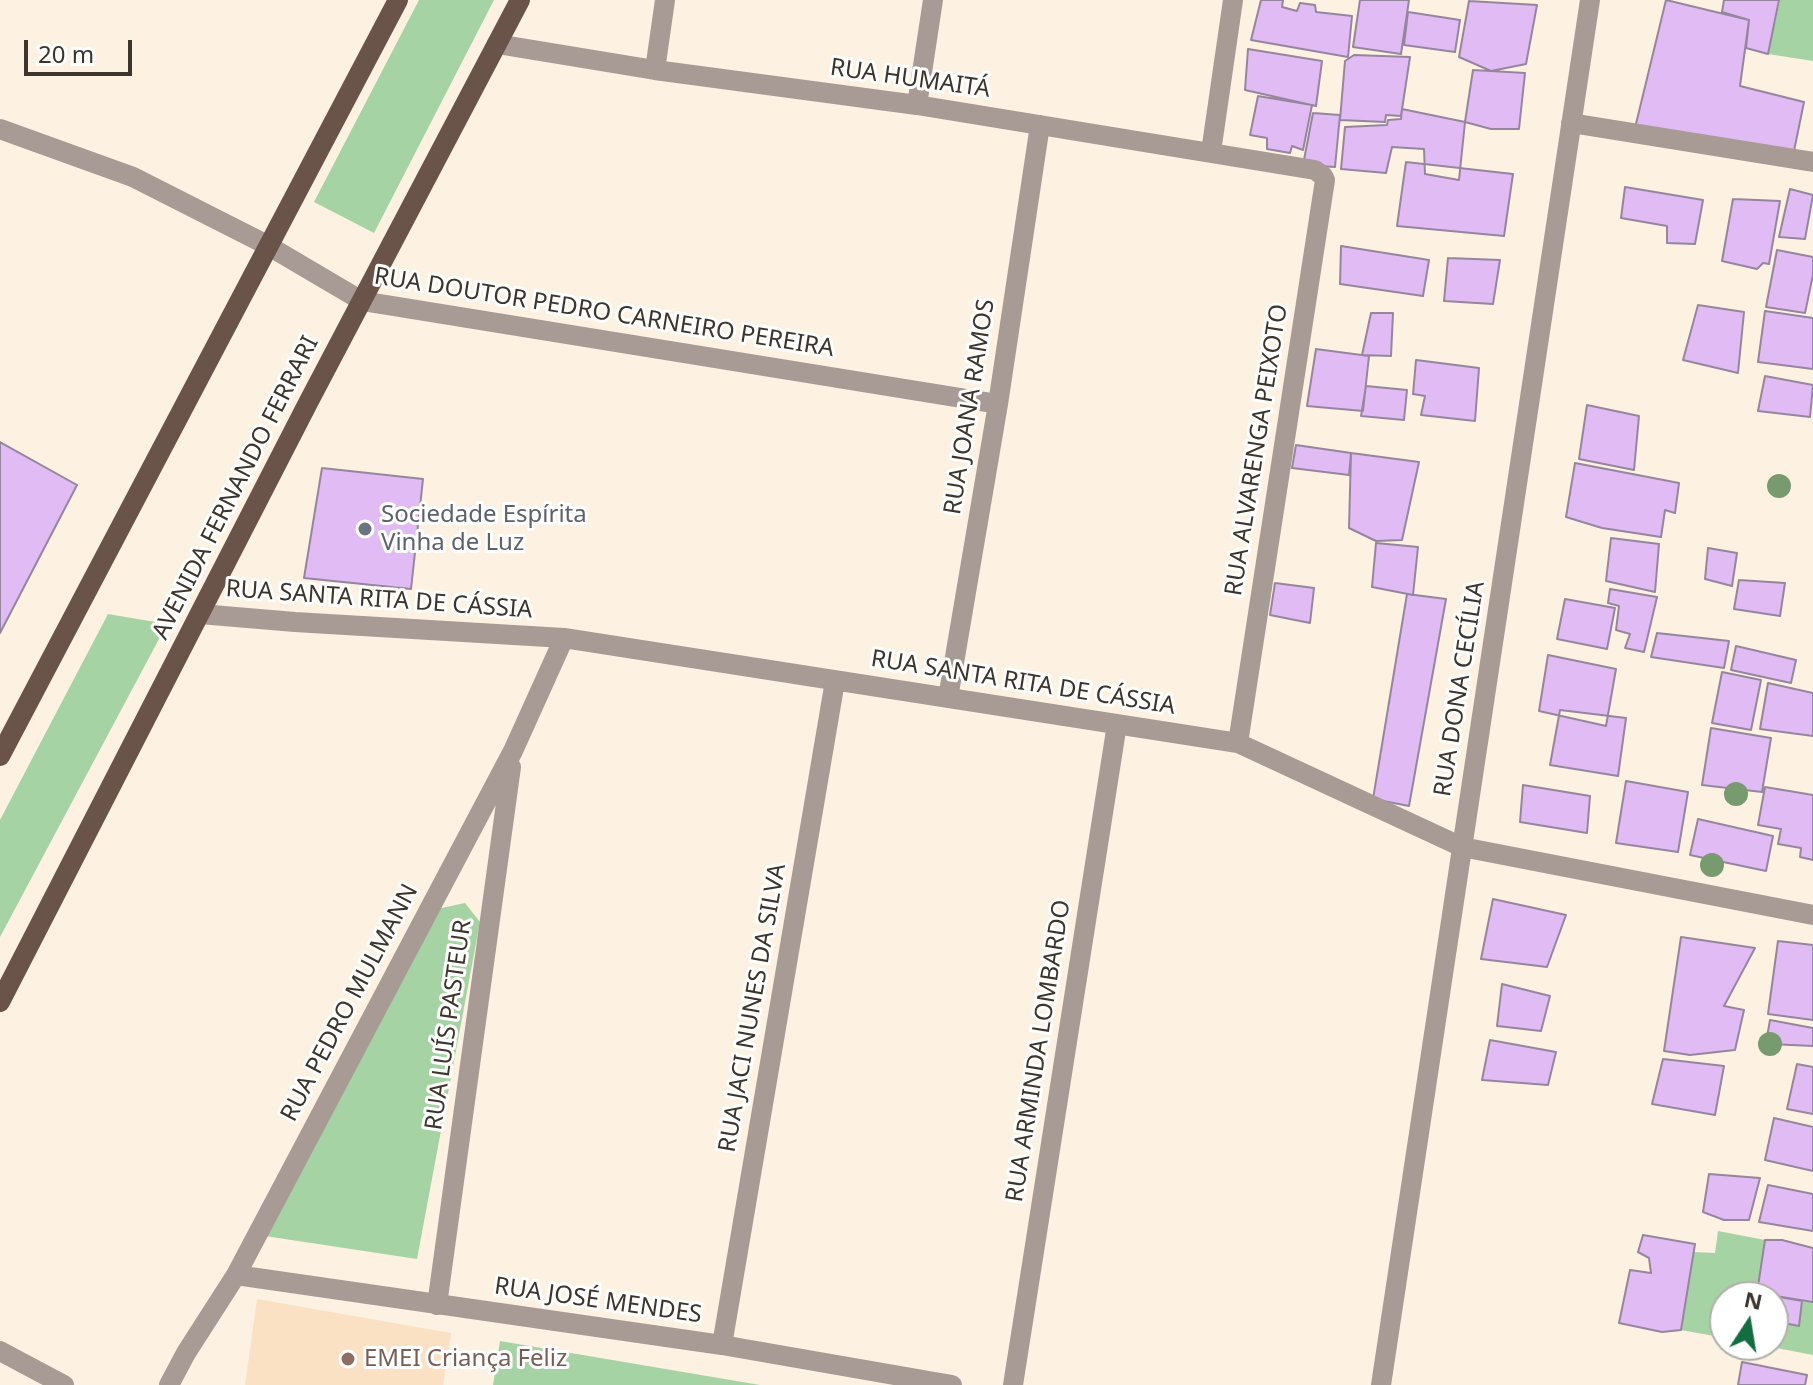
<!DOCTYPE html>
<html>
<head>
<meta charset="utf-8">
<style>
	body { margin:0 }
	#map { position:relative; width:1813px; height:1385px; overflow:hidden; background:#fdf1e2; font-family:"Noto Sans",sans-serif }
	canvas { display:block }
	.north { position:absolute; left:1709px; top:1281px; width:80px; height:80px; box-sizing:border-box; background:#fff; border:2px solid #b1aeaa; border-radius:50%; rotate:12deg; font-size:22px; font-weight:700; line-height:32px; text-align:center; color:#3d352b }
	.north::after { content:''; display:block; margin:auto; width:28px; height:36px; background:#136d40; clip-path:polygon(50% 0,100% 100%,50% 72%,0 100%) }
	.scale { position:absolute; left:24px; top:40px; width:108px; height:36px; box-sizing:border-box; border:4px solid #3d352b; border-top:0; padding-left:10px; font-size:24px; line-height:28px; white-space:nowrap; color:#3d352b; -webkit-text-stroke:6px #fff; paint-order:stroke }
</style>
</head>
<body>
<div id="map">
<canvas width="1813" height="1385"></canvas>
<div class="north">N</div>
<div class="scale">20 m</div>
</div>
<script>
const g = document.querySelector('canvas').getContext('2d');
g.lineJoin = 'round';
function fill(path, color) {
  g.fillStyle = color;
  g.fill(path, 'evenodd');
}
function toPath(rows) {
  const path = new Path2D();
  for (const r of rows) {
    path.moveTo(r[0], r[1]);
    for (let i = 2; i < r.length; i += 2) path.lineTo(r[i], r[i + 1]);
  }
  return path;
}
function strokePath(path, color, width, dash) {
  g.strokeStyle = color;
  g.lineWidth = width;
  g.lineCap = dash ? 'butt' : 'round';
  g.setLineDash(dash || []);
  g.stroke(path);
}
function drawText(font, color, halo, rows, align = 'center') {
  g.font = font + ' "Noto Sans",sans-serif';
  g.lineWidth = 6;
  g.setLineDash([]);
  g.textBaseline = 'middle';
  g.strokeStyle = halo;
  g.fillStyle = color;
  for (const [text, x, y, turn = 0] of rows) {
    g.save();
    g.translate(x, y);
    g.rotate((+turn || 0) * Math.PI / 180);
    g.textAlign = isNaN(turn) ? turn : align;
    if (halo) g.strokeText(text, 0, 0);
    g.fillText(text, 0, 0);
    g.restore();
  }
}
const built = toPath([
	[257,1299,451,1333,443,1385,245,1385]
]);
const green = toPath([
	[419,0,494,0,374,233,314,202],
	[1780,0,1813,0,1813,61,1768,54],
	[108,614,167,624,0,937,0,820],
	[465,903,480,922,417,1259,265,1236,437,909],
	[1718,1231,1765,1240,1756,1297,1725,1297,1725,1338,1681,1330,1694,1252,1715,1253],
	[1802,1301,1813,1302,1813,1355,1761,1345,1773,1345,1773,1321,1799,1326],
	[500,1341,760,1385,493,1385]
]);
const building = toPath([
	[1261,0,1283,0,1282,7,1297,11,1300,3,1315,5,1316,12,1352,16,1348,57,1251,40,1261,0],
	[1360,0,1409,0,1401,54,1353,47,1360,0],
	[1666,0,1749,20,1740,86,1804,102,1794,151,1635,128,1666,0],
	[1724,0,1779,0,1768,54,1746,48,1749,20,1722,12,1724,0],
	[1469,1,1537,5,1526,64,1491,71,1459,57,1469,1],
	[1408,12,1460,20,1455,52,1404,45,1408,12],
	[1248,49,1322,61,1316,106,1245,90,1248,49],
	[1354,55,1410,57,1401,116,1386,115,1385,122,1340,120,1345,61,1354,55],
	[1473,70,1525,73,1519,129,1491,129,1465,122,1473,70],
	[1258,96,1312,105,1303,150,1292,146,1290,153,1267,149,1267,138,1250,135,1258,96],
	[1402,109,1465,122,1459,180,1425,174,1424,149,1392,147,1386,173,1341,169,1345,127,1387,125,1388,120,1401,119,1402,109],
	[1313,113,1340,115,1335,167,1303,165,1313,113],
	[1406,162,1513,174,1504,236,1397,226,1406,162],
	[1625,187,1703,200,1695,244,1667,243,1667,226,1621,218,1625,187],
	[1790,189,1813,195,1805,239,1779,237,1790,189],
	[1733,199,1780,201,1769,264,1763,263,1757,269,1722,261,1733,199],
	[1341,246,1429,260,1423,296,1340,284,1341,246],
	[1777,250,1813,257,1813,275,1805,313,1766,307,1777,250],
	[1448,258,1500,260,1493,304,1444,301,1448,258],
	[1698,305,1744,312,1738,373,1683,360,1698,305],
	[1765,311,1813,318,1813,369,1758,362,1765,311],
	[1371,313,1393,313,1391,356,1362,355,1371,313],
	[1316,349,1369,356,1363,411,1307,406,1316,349],
	[1416,360,1479,368,1475,421,1421,415,1425,396,1413,394,1416,360],
	[1765,376,1813,385,1810,417,1758,411,1765,376],
	[1366,386,1407,390,1404,420,1361,416,1366,386],
	[1587,405,1639,416,1634,470,1579,459,1587,405],
	[0,442,77,485,0,633,0,442],
	[1296,445,1351,453,1349,475,1292,468,1296,445],
	[1351,453,1419,462,1402,540,1376,541,1349,528,1351,453],
	[1575,463,1679,483,1675,513,1665,510,1661,537,1602,528,1566,517,1575,463],
	[322,468,423,479,411,589,304,578,322,468],
	[1611,538,1659,544,1655,592,1606,581,1611,538],
	[1376,543,1418,547,1413,595,1372,587,1376,543],
	[1708,548,1737,553,1732,586,1705,579,1708,548],
	[1739,580,1785,583,1780,616,1734,609,1739,580],
	[1275,583,1314,588,1310,623,1270,615,1275,583],
	[1610,589,1657,597,1644,652,1625,648,1630,634,1616,630,1619,606,1608,603,1610,589],
	[1407,594,1446,599,1409,806,1373,799,1407,594],
	[1565,599,1615,608,1607,649,1557,639,1565,599],
	[1657,633,1729,641,1724,668,1651,657,1657,633],
	[1736,646,1796,660,1791,683,1731,670,1736,646],
	[1548,655,1616,669,1606,726,1539,711,1548,655],
	[1722,672,1761,680,1751,730,1712,723,1722,672],
	[1768,683,1813,693,1813,736,1760,729,1768,683],
	[1560,710,1626,718,1618,776,1550,765,1560,710],
	[1711,728,1771,738,1762,792,1702,785,1711,728],
	[1626,781,1688,792,1678,852,1616,843,1626,781],
	[1523,785,1590,796,1587,833,1520,822,1523,785],
	[1765,787,1813,795,1813,860,1800,857,1801,848,1778,844,1781,829,1758,825,1765,787],
	[1698,819,1773,836,1766,871,1690,855,1698,819],
	[1493,899,1566,915,1547,967,1481,959,1493,899],
	[1681,937,1755,948,1724,1006,1744,1010,1735,1050,1690,1055,1664,1051,1681,937],
	[1778,941,1813,945,1813,1020,1768,1014,1778,941],
	[1502,984,1550,996,1541,1031,1497,1026,1502,984],
	[1770,1020,1813,1028,1813,1046,1770,1044,1767,1037,1770,1020],
	[1490,1040,1556,1052,1548,1085,1482,1080,1490,1040],
	[1663,1059,1724,1066,1715,1115,1652,1104,1663,1059],
	[1797,1064,1813,1067,1813,1114,1787,1109,1797,1064],
	[1774,1118,1813,1127,1813,1171,1765,1160,1774,1118],
	[1709,1174,1760,1178,1749,1220,1724,1220,1703,1212,1709,1174],
	[1768,1185,1813,1194,1813,1231,1759,1222,1768,1185],
	[1643,1235,1695,1244,1681,1330,1662,1332,1619,1323,1630,1270,1651,1273,1649,1258,1638,1252,1643,1235],
	[1765,1240,1782,1240,1813,1248,1813,1302,1757,1293,1765,1240],
	[1757,1293,1802,1301,1799,1326,1773,1321,1773,1297,1756,1297,1757,1293],
	[1742,1362,1807,1375,1805,1385,1738,1385,1742,1362]
]);
const minor = toPath([
	[497,44,655,70,917,105,1315,170,1323,176,1325,180,1238,743],
	[655,70,665,0],
	[917,105,933,0],
	[1571,123,1813,162],
	[0,129,133,177,267,245,362,301,998,404],
	[1211,152,1233,0],
	[200,614,295,622,564,638,1238,743,1462,847,1813,915],
	[948,698,998,404,1040,125],
	[236,1275,722,1345,952,1385],
	[437,1305,511,767],
	[722,1345,835,681],
	[0,1351,64,1385],
	[169,1385,186,1353,236,1275,513,751,564,638],
	[1013,1385,1117,724],
	[1381,1385,1590,0]
]);
const major = toPath([
	[0,756,398,0],
	[0,1002,309,401,520,0]
]);
const trees = [
	[1779,486],
	[1736,794],
	[1712,865],
	[1770,1044]
];
const markers = [
	[365,529,8,"#6b7280"],
	[348,1359,8,"#8d6e63"]
];
const streetNames = [
	["RUA HUMAITÁ",910,79,8],
	["RUA DOUTOR PEDRO CARNEIRO PEREIRA",604,313,9],
	["RUA JOANA RAMOS",970,407,-81],
	["RUA ALVARENGA PEIXOTO",1257,450,-81],
	["AVENIDA FERNANDO FERRARI",236,488,-63],
	["RUA SANTA RITA DE CÁSSIA",379,600,4],
	["RUA SANTA RITA DE CÁSSIA",1023,683,9],
	["RUA DONA CECÍLIA",1460,689,-81],
	["RUA PEDRO MULMANN",350,1003,-62],
	["RUA JACI NUNES DA SILVA",753,1008,-80],
	["RUA LUÍS PASTEUR",449,1025,-82],
	["RUA ARMINDA LOMBARDO",1039,1051,-81],
	["RUA JOSÉ MENDES",598,1301,8]
];
const worshipNames = [
	["Sociedade Espírita",381,515],
	["Vinha de Luz",381,543]
];
const educationNames = [
	["EMEI Criança Feliz",364,1359]
];
fill(built, '#fbe1c3');
fill(green, '#a5d3a3');
fill(building, '#e1bcf4');
strokePath(building, '#95869e', 2);
strokePath(minor, '#a89b95', 20);
strokePath(major, '#6a544a', 20);
g.fillStyle = '#789a6f';
for (const [x, y] of trees) {
  g.beginPath();
  g.arc(x, y, 12, 0, 2 * Math.PI);
  g.fill();
}
for (const [x, y, r, color] of markers) {
  const dot = new Path2D();
  dot.arc(x, y, r, 0, 2 * Math.PI);
  g.fillStyle = color;
  g.fill(dot);
  strokePath(dot, '#fff', 3);
}
drawText('24px', '#3d352b', '#fff', streetNames);
drawText('24px', '#5b616d', '#fff', worshipNames, 'left');
drawText('24px', '#785e54', '#fff', educationNames, 'left');
</script>
</body>
</html>
